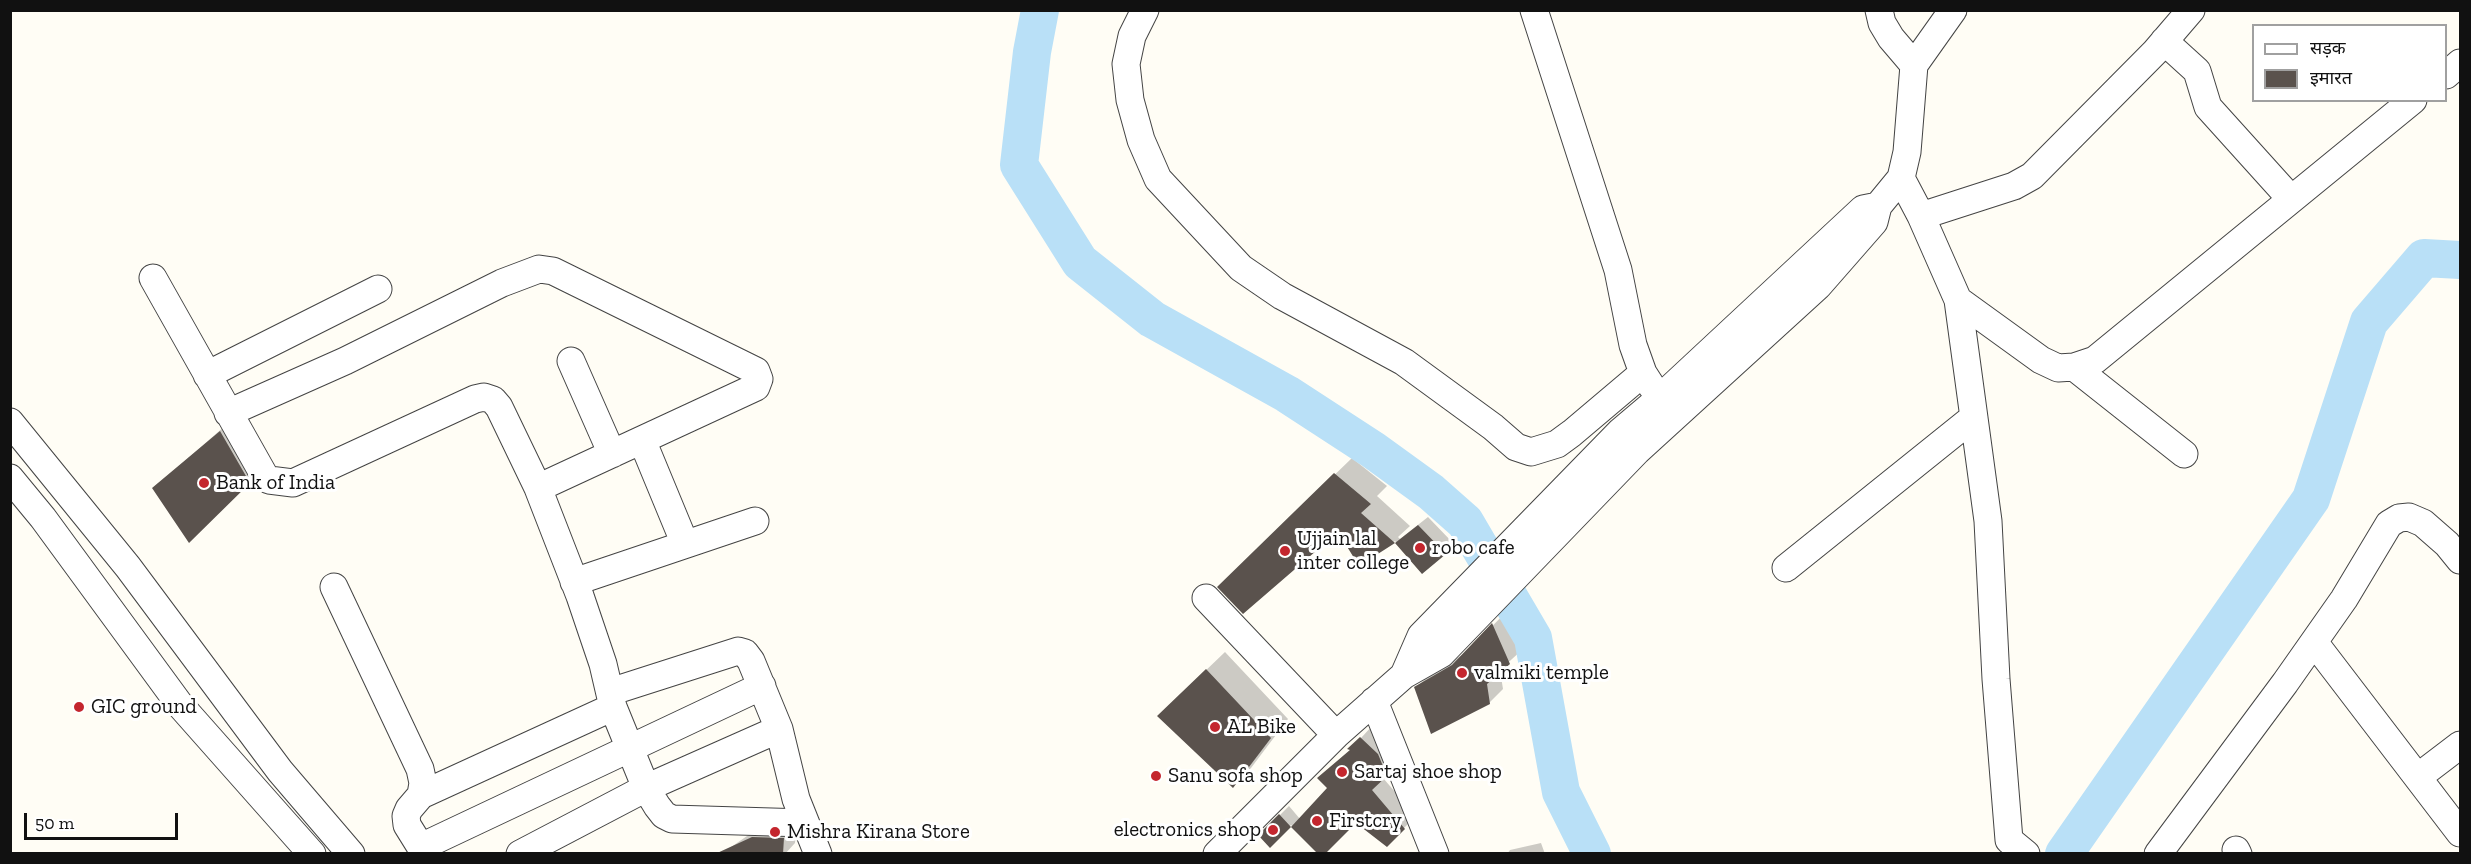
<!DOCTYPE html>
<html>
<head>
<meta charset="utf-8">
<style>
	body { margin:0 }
	#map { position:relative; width:2471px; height:864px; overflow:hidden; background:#fffdf5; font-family:"Zilla Slab","Noto Sans Devanagari",serif }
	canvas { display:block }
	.frame { position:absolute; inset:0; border:12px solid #111; pointer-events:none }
	.legend { position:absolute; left:2252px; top:24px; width:195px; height:78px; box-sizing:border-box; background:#fff; border:2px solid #a0a0a0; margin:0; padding:8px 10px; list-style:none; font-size:18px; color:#111 }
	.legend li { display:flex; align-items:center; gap:12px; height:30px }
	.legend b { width:30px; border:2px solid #a0a0a0 }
	.scale { position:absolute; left:24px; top:813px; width:154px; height:27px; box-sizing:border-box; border:3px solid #111; border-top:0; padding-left:8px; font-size:18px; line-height:21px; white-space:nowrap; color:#111; -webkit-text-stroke:4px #fff; paint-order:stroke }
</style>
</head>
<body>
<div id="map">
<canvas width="2471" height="864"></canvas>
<div class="frame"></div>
<ul class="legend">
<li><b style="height:8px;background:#fff"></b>सड़क</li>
<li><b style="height:16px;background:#5a524d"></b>इमारत</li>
</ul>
<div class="scale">50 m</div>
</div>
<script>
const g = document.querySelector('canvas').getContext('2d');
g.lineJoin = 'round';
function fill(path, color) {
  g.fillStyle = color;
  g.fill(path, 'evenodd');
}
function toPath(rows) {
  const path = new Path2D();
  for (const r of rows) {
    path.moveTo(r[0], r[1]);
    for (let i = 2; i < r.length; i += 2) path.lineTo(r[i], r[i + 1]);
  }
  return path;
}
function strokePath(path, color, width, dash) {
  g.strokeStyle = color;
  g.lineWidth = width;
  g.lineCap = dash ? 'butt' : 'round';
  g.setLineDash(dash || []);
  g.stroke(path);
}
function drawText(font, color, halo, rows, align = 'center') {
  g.font = font + ' "Zilla Slab",serif';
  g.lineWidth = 6;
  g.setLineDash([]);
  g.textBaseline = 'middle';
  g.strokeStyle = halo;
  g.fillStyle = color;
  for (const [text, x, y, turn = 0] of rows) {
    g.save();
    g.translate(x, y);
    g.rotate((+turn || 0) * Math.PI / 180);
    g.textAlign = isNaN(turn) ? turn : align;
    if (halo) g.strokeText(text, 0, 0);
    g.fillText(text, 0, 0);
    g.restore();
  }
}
const shadow = toPath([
	[234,418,263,468,189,541,154,488],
	[1352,458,1387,486,1377,496,1410,526,1398,537,1400,539,1428,517,1454,544,1422,572,1395,541,1359,564,1339,530,1236,570],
	[1507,611,1523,649,1500,670,1503,689,1489,703,1416,688,1430,674,1467,652],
	[1225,652,1288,719,1251,768,1233,786,1177,698],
	[1372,726,1398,763,1383,778,1416,816,1387,845,1356,821,1320,854,1291,825,1270,846,1260,835,1289,806,1300,819,1329,788,1319,778,1351,749],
	[797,825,795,843,785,854,721,854,760,827],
	[1541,843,1545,854,1507,854,1510,850]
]);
const river = toPath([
	[1040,10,1032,52,1019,165,1080,262,1152,319,1287,394,1373,450,1431,492,1465,522,1533,638,1561,792,1592,854],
	[2064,854,2311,499,2369,322,2424,258,2460,260]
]);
const building = toPath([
	[220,431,250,483,189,543,152,488],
	[1334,473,1371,504,1361,513,1395,543,1359,566,1338,532,1243,614,1217,587],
	[1418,525,1446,554,1422,574,1395,543],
	[1492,623,1510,664,1487,684,1490,704,1431,734,1414,687,1452,665],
	[1206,669,1271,738,1233,788,1157,716],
	[1360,737,1378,754,1387,776,1372,790,1405,829,1387,847,1356,823,1325,854,1318,854,1291,827,1327,788,1317,778,1350,750,1347,749],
	[1279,814,1291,827,1270,848,1258,835],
	[752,837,784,838,783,854,715,854]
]);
const minor = toPath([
	[1145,10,1132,36,1126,64,1130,100,1141,140,1158,179,1241,268,1282,296,1404,362,1493,427,1516,447,1531,452,1557,444,1572,433,1643,373],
	[1534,10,1618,270,1633,345,1643,373,1652,387],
	[1879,10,1882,23,1891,38,1914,65],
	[2164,41,2197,71,2208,107,2291,199],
	[2446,75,2460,63],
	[1901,178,1921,216,1958,300,2041,360,2058,368,2074,367,2095,360,2413,100],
	[1921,216,2014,186,2032,176,2155,52,2191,10],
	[153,278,264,475,269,480,293,483,475,399,484,397,493,400,499,407,538,488,580,596,603,664,613,707,646,788,657,806,664,815,672,819,805,823],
	[1958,300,1988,521,1996,679,2009,840,2026,854],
	[571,361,612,454],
	[2074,367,2184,454],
	[207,375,378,289],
	[228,413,345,361,502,283,539,269,553,271,756,371,759,379,756,387,538,488],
	[10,422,128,567,280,771,351,854],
	[642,440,685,544],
	[10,478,43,518,180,705,312,854],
	[1786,568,1974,417],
	[574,582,755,521],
	[334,587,420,769,423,783,421,795,409,809,406,816,407,825,425,854],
	[1206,598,1336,735],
	[2314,642,2460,833],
	[1404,675,1421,636,1621,431,1660,398,1863,209,1878,206],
	[610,692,738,651,745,653,751,661,779,729,796,799,818,854],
	[1374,701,1435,854],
	[2418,777,2460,745],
	[421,795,613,707],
	[421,847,762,686],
	[2236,850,2238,854],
	[520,854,646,788,779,729],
	[1217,854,1336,735,1404,675,1441,654,1637,451,1818,286,1874,222,1878,206,1901,178,1907,152,1914,65,1953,10],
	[2158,854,2285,683,2344,599,2389,524,2399,518,2409,517,2423,523,2447,544,2460,560]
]);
const markers = [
	[204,483,6,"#c4262e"],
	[1420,548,6,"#c4262e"],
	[1285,551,6,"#c4262e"],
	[1462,673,6,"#c4262e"],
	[79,707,6,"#c4262e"],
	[1215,727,6,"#c4262e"],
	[1342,772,6,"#c4262e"],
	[1156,776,6,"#c4262e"],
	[1317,821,6,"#c4262e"],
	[1273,830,6,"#c4262e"],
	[775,832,6,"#c4262e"]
];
const poiNames = [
	["Bank of India",216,483],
	["Ujjain lal",1297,539],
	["inter college",1297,563],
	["robo cafe",1432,548],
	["valmiki temple",1474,673],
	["GIC ground",91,707],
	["AL Bike",1227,727],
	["Sartaj shoe shop",1354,772],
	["Sanu sofa shop",1168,776],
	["Firstcry",1329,821],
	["electronics shop",1261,830,"right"],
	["Mishra Kirana Store",787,832]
];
fill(shadow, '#0003');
strokePath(river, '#b9e0f7', 38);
fill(building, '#5a524d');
strokePath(minor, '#444', 29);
strokePath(minor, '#fff', 27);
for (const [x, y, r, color] of markers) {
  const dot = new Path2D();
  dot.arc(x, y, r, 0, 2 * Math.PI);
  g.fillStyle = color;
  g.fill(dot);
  strokePath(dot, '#fff', 2);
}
drawText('21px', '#111', '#fff', poiNames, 'left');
</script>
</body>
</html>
